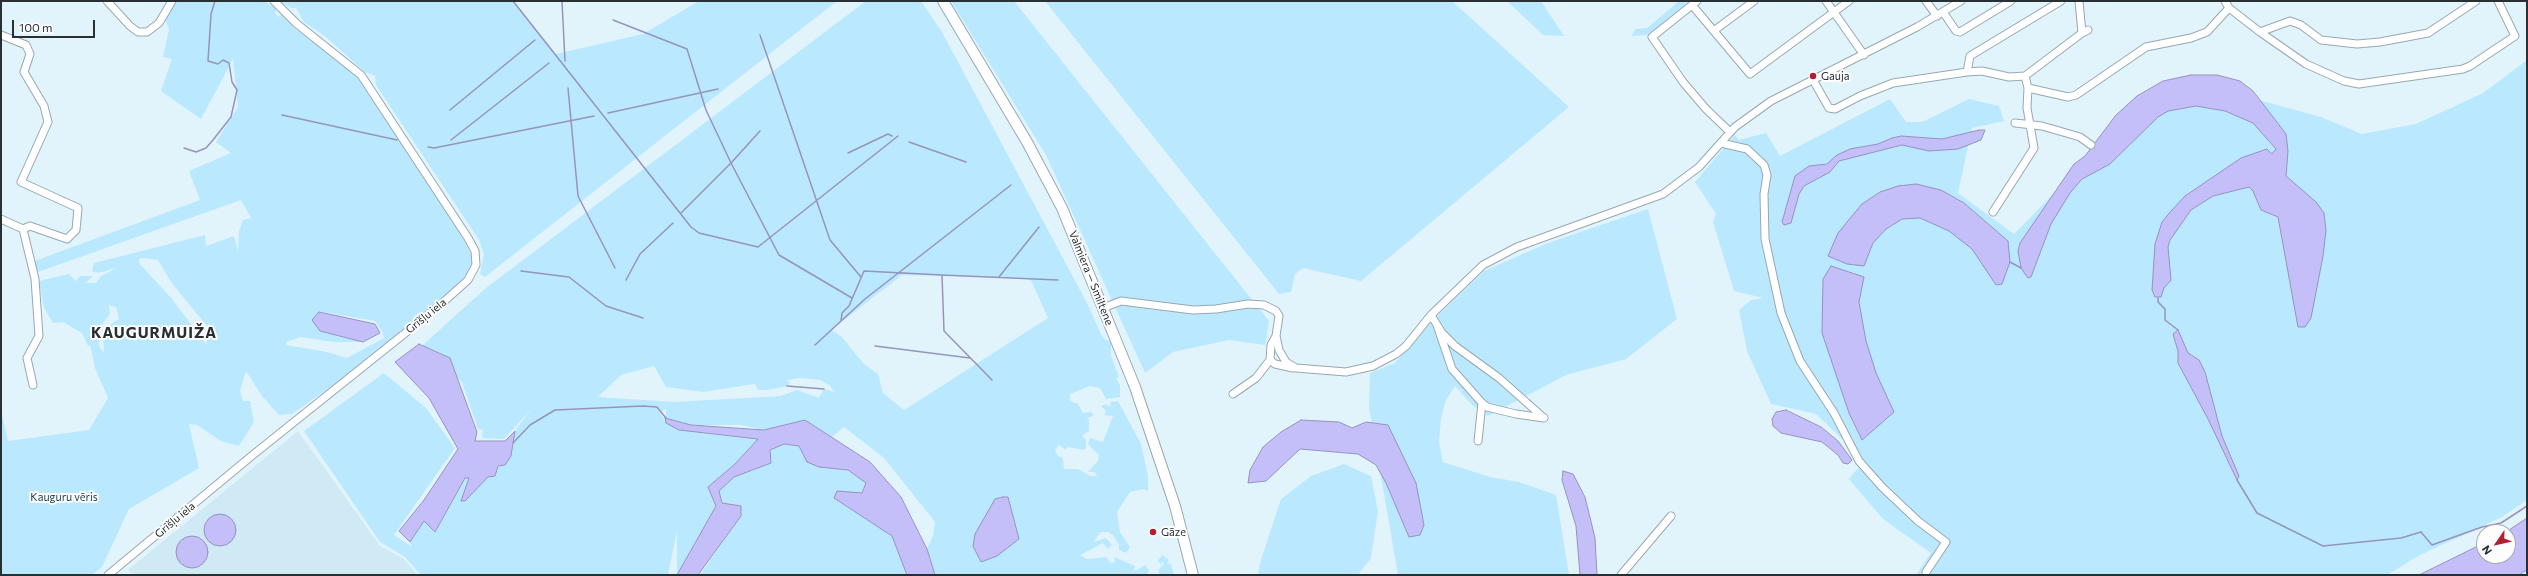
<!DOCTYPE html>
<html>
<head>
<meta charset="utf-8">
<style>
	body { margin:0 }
	#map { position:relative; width:2528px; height:576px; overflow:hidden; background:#e1f4fc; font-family:Commissioner,sans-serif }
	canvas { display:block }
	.frame { position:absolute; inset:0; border:2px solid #293033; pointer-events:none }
	.north { position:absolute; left:2476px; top:524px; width:40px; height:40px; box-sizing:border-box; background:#fdfdfd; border:1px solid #a8abac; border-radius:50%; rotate:236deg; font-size:11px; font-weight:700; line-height:16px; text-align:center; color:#293033 }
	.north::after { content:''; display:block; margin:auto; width:14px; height:18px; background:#b21f32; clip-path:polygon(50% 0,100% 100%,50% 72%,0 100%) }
	.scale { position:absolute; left:12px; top:20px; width:83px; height:18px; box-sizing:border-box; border:2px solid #293033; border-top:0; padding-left:5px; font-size:12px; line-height:14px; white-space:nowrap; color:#293033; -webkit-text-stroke:3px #fdfdfd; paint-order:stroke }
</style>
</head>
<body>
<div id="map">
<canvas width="2528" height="576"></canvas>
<div class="frame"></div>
<div class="north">N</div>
<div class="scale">100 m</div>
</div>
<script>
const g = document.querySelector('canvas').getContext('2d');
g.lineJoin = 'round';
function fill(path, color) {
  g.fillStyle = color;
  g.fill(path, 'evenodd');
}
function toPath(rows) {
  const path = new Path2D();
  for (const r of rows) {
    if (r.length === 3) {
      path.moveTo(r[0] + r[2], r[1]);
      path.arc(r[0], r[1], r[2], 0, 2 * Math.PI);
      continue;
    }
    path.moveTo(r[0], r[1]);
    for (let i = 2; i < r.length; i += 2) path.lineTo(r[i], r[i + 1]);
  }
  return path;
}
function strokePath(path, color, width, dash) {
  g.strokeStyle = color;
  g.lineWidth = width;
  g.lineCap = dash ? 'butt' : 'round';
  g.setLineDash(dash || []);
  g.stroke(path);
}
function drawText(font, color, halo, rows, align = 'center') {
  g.font = font + ' Commissioner,sans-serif';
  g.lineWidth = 4;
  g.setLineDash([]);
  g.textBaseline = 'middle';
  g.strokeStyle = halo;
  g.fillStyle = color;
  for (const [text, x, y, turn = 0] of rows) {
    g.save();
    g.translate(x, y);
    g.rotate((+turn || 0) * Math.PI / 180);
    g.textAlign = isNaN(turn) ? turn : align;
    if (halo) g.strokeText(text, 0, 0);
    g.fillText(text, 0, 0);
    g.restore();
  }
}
const built = toPath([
	[298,431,380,546,404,559,417,575,133,575,128,570]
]);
const green = toPath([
	[174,1,263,1,277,8,275,13,278,17,282,13,294,28,354,73,406,148,456,226,476,263,470,275,448,297,358,368,292,414,279,415,262,396,246,371,240,391,243,401,250,401,254,422,239,446,221,441,197,425,189,424,199,468,129,509,102,567,92,575,1,575,1,410,8,441,89,430,108,398,95,368,90,345,88,346,82,333,63,322,53,323,44,308,39,281,69,274,76,281,80,276,93,276,86,283,96,283,101,276,117,268,98,273,92,271,94,263,205,235,206,246,234,236,238,251,239,232,243,220,251,218,241,200,35,273,32,262,200,200,189,171,231,153,216,142,238,107,233,59,201,119,161,91,172,59,163,57,169,29,165,20],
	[144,258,158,260,171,282,210,330,206,344,172,299,139,263,139,259],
	[109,305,116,307,119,319,111,324,103,337,104,353,99,346,100,327,110,314],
	[317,311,375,321,382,331,384,338,347,358,327,352,286,345,286,342,301,337,333,342,363,342,334,335,312,320,319,312],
	[278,1,513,1,556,54,643,34,699,1,837,1,485,277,480,274,484,254,479,240,376,85,375,76,365,72,326,37,304,22,296,8,291,8],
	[866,1,921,1,942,32,1087,303,1100,332,1104,339,1111,342,1111,356,1119,377,1116,378,1120,385,1120,397,1106,399,1100,388,1090,386,1070,394,1070,401,1078,404,1083,413,1091,412,1094,415,1086,419,1089,419,1089,431,1082,436,1086,440,1086,447,1084,450,1068,447,1065,449,1059,445,1055,450,1058,456,1063,458,1064,469,1078,469,1090,476,1097,476,1095,472,1088,472,1098,461,1099,455,1088,444,1090,438,1103,442,1113,416,1104,415,1106,411,1101,406,1106,404,1110,407,1111,402,1118,401,1141,444,1148,476,1148,491,1143,489,1130,492,1117,512,1120,532,1130,547,1126,553,1119,550,1119,545,1113,535,1108,532,1101,532,1093,542,1106,538,1112,545,1108,549,1103,543,1080,555,1087,559,1106,557,1111,563,1115,562,1114,557,1135,566,1133,572,1145,565,1149,570,1147,575,935,575,927,549,933,536,935,522,884,458,844,427,832,437,805,420,764,430,741,425,692,425,666,418,666,409,660,412,666,423,708,434,758,439,735,464,708,487,716,506,677,575,677,531,668,575,421,575,405,557,380,542,304,431,384,373,426,408,455,448,394,535,412,547,410,542,424,521,435,532,465,478,470,477,461,501,511,456,515,431,531,409,504,439,482,438,483,430,478,429,462,382,450,370,415,352,486,288],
	[902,275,1030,278,1048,318,904,410,883,393,878,374,864,364,841,336,831,330],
	[654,366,666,387,703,392,755,384,758,390,768,390,787,386,790,382,786,380,802,378,820,380,829,385,835,392,824,389,819,398,797,390,780,396,674,402,598,397,621,375],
	[951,1,1014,1,1269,321,1265,345,1229,340,1173,352,1145,373,1046,155],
	[1045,1,1452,1,1569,107,1361,281,1303,268,1295,274,1291,292,1279,294],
	[1507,1,1541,1,1564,36,1543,35],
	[1679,1,1689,1,1648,35,1632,36,1635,29,1647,28],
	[2527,60,2527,500,2502,517,2420,555,2387,575,1916,575,1931,553,1883,519,1849,479,1859,467,1843,440,1816,414,1771,404,1747,351,1739,310,1751,300,1763,298,1734,291,1713,222,1716,214,1695,182,1735,135,1739,140,1766,133,1780,156,1890,99,1906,122,1922,122,1969,99,1999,106,2004,121,1972,128,1958,193,2014,234,2128,118,2204,85,2321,117,2362,134,2416,124,2483,93],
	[1648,209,1677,319,1626,359,1566,375,1488,416,1472,405,1455,386,1446,400,1441,418,1439,442,1443,462,1490,477,1519,482,1556,495,1569,575,1398,575,1369,407,1370,373,1395,363,1427,326,1484,271,1548,243],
	[784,444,799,446,819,467,848,470,866,483,862,493,837,491,834,498,892,536,907,575,700,575,741,516,722,503,719,491,734,477,771,463,770,450],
	[1344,464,1371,476,1378,511,1371,558,1358,575,1258,575,1260,563,1281,499,1311,476],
	[1162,555,1169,560,1167,563,1171,564,1174,575,1159,574,1159,569,1164,564,1163,562,1160,564,1158,561]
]);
const water = toPath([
	[2191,75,2217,75,2240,81,2253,91,2286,134,2288,151,2286,176,2316,202,2324,213,2326,231,2323,256,2311,318,2305,327,2298,327,2278,217,2261,210,2253,191,2249,187,2213,196,2191,210,2170,240,2168,247,2171,280,2164,288,2161,297,2155,297,2152,290,2155,244,2162,222,2171,211,2185,196,2241,158,2267,149,2272,154,2276,149,2253,123,2225,111,2196,106,2168,111,2158,117,2110,164,2082,179,2070,193,2051,224,2031,277,2028,278,2021,268,2018,251,2020,243,2074,164,2085,156,2116,115,2137,96,2163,81,2191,75],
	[1979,130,1985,130,1981,140,1958,149,1929,151,1902,145,1839,161,1830,172,1804,186,1799,194,1791,223,1784,225,1782,222,1795,176,1809,166,1827,164,1837,155,1850,149,1878,144,1892,138,1901,136,1942,139,1979,130],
	[1916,184,1941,190,1964,203,2008,241,2010,262,2002,284,1996,285,1972,249,1949,231,1920,218,1902,219,1886,229,1873,243,1864,266,1847,264,1828,256,1838,233,1862,204,1880,192,1898,186,1916,184],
	[1831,266,1864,277,1859,302,1866,341,1876,373,1894,412,1862,440,1849,413,1822,333,1823,279,1831,266],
	[319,312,375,324,380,333,363,342,320,331,312,320,319,312],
	[2178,330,2188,353,2199,360,2205,372,2222,436,2239,476,2237,480,2208,419,2178,363,2178,351,2173,334,2178,330],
	[419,344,450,358,477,432,475,441,505,441,515,431,511,456,505,465,498,466,495,476,488,477,465,501,461,501,469,478,465,478,435,532,424,521,410,542,399,531,424,500,458,449,429,398,395,362,419,344],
	[1786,410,1821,427,1838,441,1852,460,1848,464,1843,463,1838,455,1822,442,1781,433,1773,426,1772,419,1776,412,1786,410],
	[665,418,691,425,764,430,805,420,870,462,901,497,927,549,935,575,907,575,892,536,834,498,837,491,862,493,866,483,848,470,819,467,807,462,799,446,784,444,770,450,771,463,734,477,719,491,722,503,741,506,741,516,698,575,677,575,716,506,708,487,735,464,758,439,679,430,666,423,665,418],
	[1301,420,1339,422,1352,428,1366,422,1388,425,1416,483,1424,525,1420,535,1409,537,1386,483,1376,465,1358,454,1300,449,1266,481,1248,483,1250,470,1263,447,1281,432,1301,420],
	[1563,471,1573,474,1585,497,1595,538,1597,575,1580,575,1576,526,1562,480,1563,471],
	[1003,497,1008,497,1019,539,997,556,981,562,973,546,975,534,995,499,1003,497],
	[220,530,16],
	[2527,518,2527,570,2519,575,2419,575,2484,543,2484,556,2508,556,2508,532,2506,532,2527,518],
	[192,552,16]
]);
const stream = toPath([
	[513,1,691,227,699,233,758,247,898,136],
	[562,1,565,61],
	[613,20,687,49,706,110,731,163,760,131],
	[760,35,830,240,861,277],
	[568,88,578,196,615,268],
	[450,110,535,40],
	[608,113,718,89],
	[282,115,397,140],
	[451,140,549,63],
	[909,142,966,162],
	[428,147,434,148,594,116],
	[184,148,196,152,206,148,213,140,231,117,237,90,232,82,229,63,223,60,218,64,208,61,211,14,215,1],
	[848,153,888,134,892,136],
	[681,213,731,163,779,255,852,298],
	[2010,262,2021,268],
	[521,271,569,277,606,306,643,318],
	[942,275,1058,280],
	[999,277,1039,227],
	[626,280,640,254,673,223],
	[2158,298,2158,302,2165,309,2165,320,2178,330],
	[841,321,842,313,849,306,864,271,942,275,944,331,992,380],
	[815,345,865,299,1011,185],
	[875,346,970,358],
	[787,386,824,389],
	[513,443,530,425,555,410,643,406,657,407,666,418],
	[2237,480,2257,513,2323,546,2401,538,2421,532,2432,545,2482,527,2501,523,2527,506]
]);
const minor = toPath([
	[107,1,130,26,138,32,147,32,159,23,172,1],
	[1697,1,1652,37,1683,82,1706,109,1730,132],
	[1826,1,1864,55],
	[1926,1,1937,16],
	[2079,1,2082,33,2088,30],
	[2225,1,2229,8,2260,32],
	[2476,1,2428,33,2380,42,2357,44,2321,40,2301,25,2290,21,2260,32,2306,64,2344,81,2359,84,2463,69,2470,66,2515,36,2498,1],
	[1692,5,1750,74,1849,1],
	[1943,12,1956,31,1960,32,2011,1],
	[1715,30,1754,1],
	[2082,33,2025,76,2028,88,2068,97,2076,95,2146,47,2191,38,2207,32,2229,8],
	[1,35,26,45,30,54,24,72,44,106,48,122,21,182,78,208,76,230,67,239,30,226,23,229],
	[2025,76,2009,77,1982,71,1967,72,1970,56,2061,1],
	[1813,80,1829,108,1835,109,1860,96,1893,83,1967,72],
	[2015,123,2042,126,2080,137,2091,145],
	[1721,143,1747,149,1764,165,1767,175,1764,194,1765,239,1781,313,1800,361,1834,413,1859,461,1882,487,1918,521,1946,542,1926,572],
	[1993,212,2034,148,2027,108,2028,88],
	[1,219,23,229,35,279,39,336,27,358,33,385],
	[1103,308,1121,301,1193,310,1216,309,1248,304,1264,305,1276,311,1279,316,1276,336,1279,350,1286,362,1296,368,1346,372,1373,366,1396,354,1406,346,1431,315,1483,265,1517,247,1663,194,1699,167,1735,127,1771,101,1917,27,1961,1],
	[1431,315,1442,333,1455,346,1499,378,1544,418],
	[1437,325,1452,369,1482,403,1487,407,1516,414,1544,418],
	[1276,336,1271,345,1270,360,1275,364,1293,368],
	[1233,394,1256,378,1270,360],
	[1478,441,1482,403],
	[108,575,254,454,439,306,468,280,476,265,475,251,468,238,361,75,297,24,274,1],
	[1621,575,1671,516]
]);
const primary = toPath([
	[943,1,1027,142,1062,208,1135,387,1175,506,1193,575]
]);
const markers = [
	[1813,76,4,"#b21f32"],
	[1153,532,4,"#b21f32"]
];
const poiNames = [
	["Gauja",1821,76],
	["Gāze",1161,532]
];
const streetNames = [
	["Valmiera — Smiltene",1091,278,68],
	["Grīšļu iela",426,316,-39],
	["Grīšļu iela",175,520,-40]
];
const parkNames = [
	["Kauguru vēris",64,497]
];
const districtNames = [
	["KAUGURMUIŽA",154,333]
];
fill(built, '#cfe9f5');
fill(green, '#bae9ff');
fill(water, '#c4bef9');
strokePath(water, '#9693be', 1);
strokePath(stream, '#9693be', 1.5);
strokePath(minor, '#97a8b1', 9);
strokePath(primary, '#97a8b1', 12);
strokePath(minor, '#fff', 7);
strokePath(primary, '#fff', 10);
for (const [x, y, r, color] of markers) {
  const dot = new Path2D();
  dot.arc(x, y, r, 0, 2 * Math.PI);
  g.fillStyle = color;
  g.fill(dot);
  strokePath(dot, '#fdfdfd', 1.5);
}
drawText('11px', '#293033', '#fdfdfd', poiNames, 'left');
drawText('11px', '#293033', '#fdfdfd', streetNames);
drawText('11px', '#153e4e', '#fdfdfd', parkNames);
g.letterSpacing = '1px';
drawText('bold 15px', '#293033', '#fdfdfd', districtNames);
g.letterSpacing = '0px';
</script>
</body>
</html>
